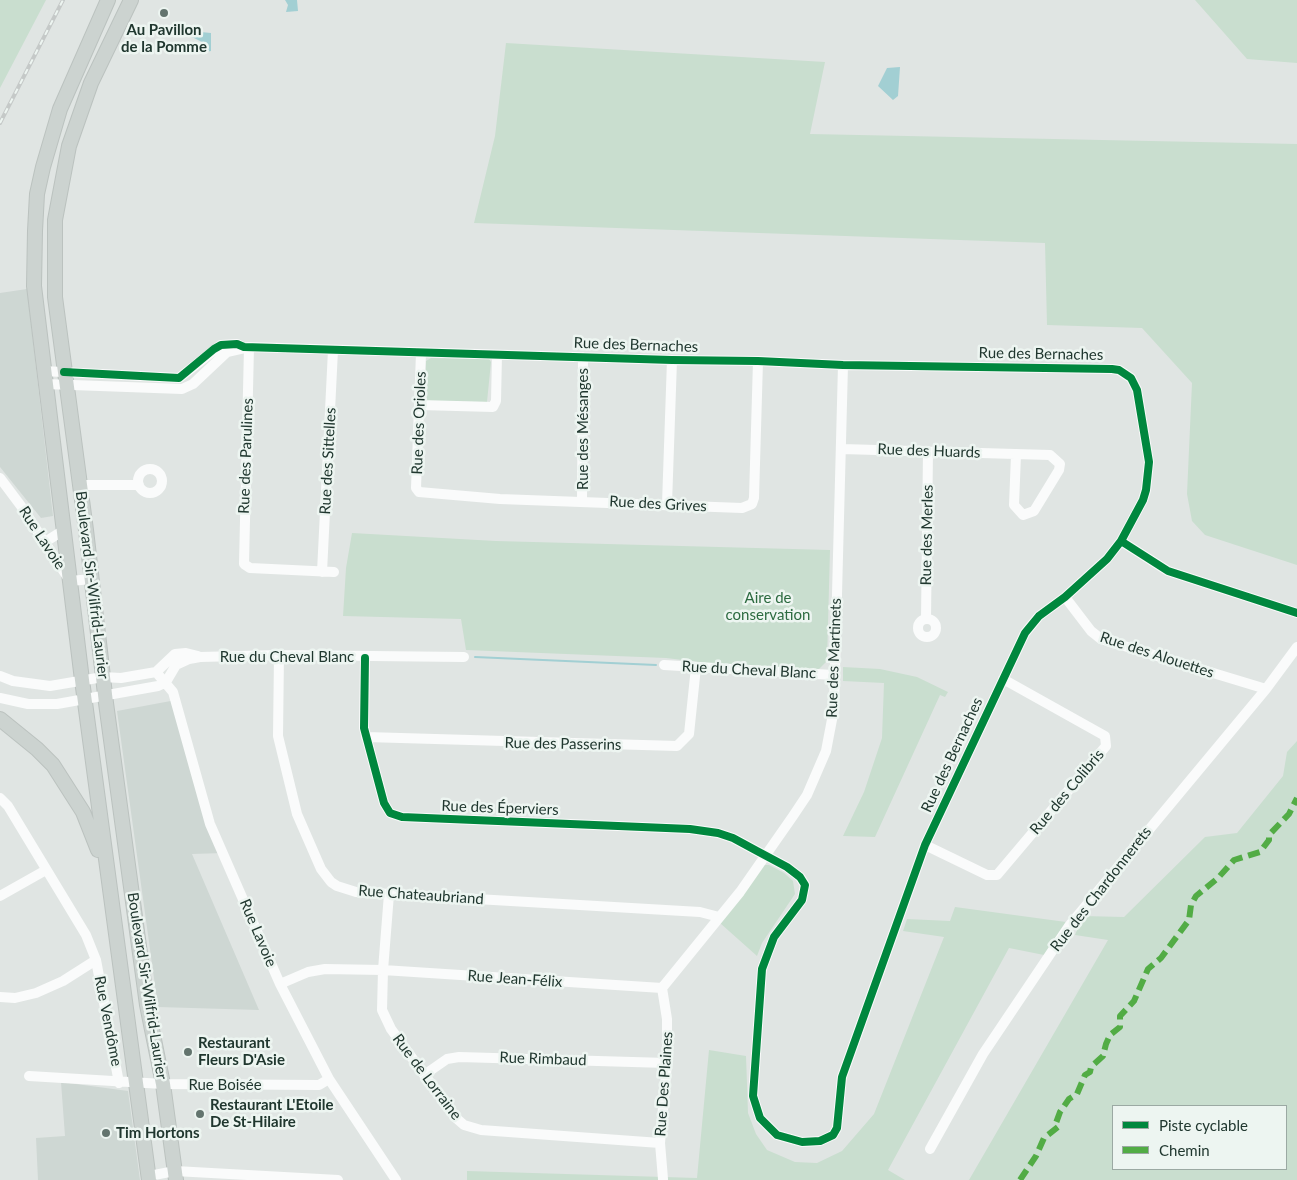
<!DOCTYPE html>
<html>
<head>
<meta charset="utf-8">
<style>
	body { margin:0 }
	#map { position:relative; width:1297px; height:1180px; overflow:hidden; background:#e0e5e3; font-family:Lato,sans-serif }
	canvas { display:block }
	.legend { position:absolute; left:1112px; top:1105px; width:175px; height:65px; box-sizing:border-box; background:#edf5f1; border:1px solid #9ba9a3; margin:0; padding:6px 9px; list-style:none; font-size:15px; color:#20372f }
	.legend li { display:flex; align-items:center; gap:10px; height:25px }
	.legend b { width:25px; border:1px solid #9ba9a3 }
</style>
</head>
<body>
<div id="map">
<canvas width="1297" height="1180"></canvas>
<ul class="legend">
<li><b style="height:6px;background:#00873e"></b>Piste cyclable</li>
<li><b style="height:6px;background:#52ac45"></b>Chemin</li>
</ul>
</div>
<script>
const g = document.querySelector('canvas').getContext('2d');
g.lineJoin = 'round';
function fill(path, color) {
  g.fillStyle = color;
  g.fill(path, 'evenodd');
}
function toPath(rows) {
  const path = new Path2D();
  for (const r of rows) {
    if (r.length === 3) {
      path.moveTo(r[0] + r[2], r[1]);
      path.arc(r[0], r[1], r[2], 0, 2 * Math.PI);
      continue;
    }
    path.moveTo(r[0], r[1]);
    for (let i = 2; i < r.length; i += 2) path.lineTo(r[i], r[i + 1]);
  }
  return path;
}
function strokePath(path, color, width, dash) {
  g.strokeStyle = color;
  g.lineWidth = width;
  g.lineCap = dash ? 'butt' : 'round';
  g.setLineDash(dash || []);
  g.stroke(path);
}
function drawText(font, color, halo, rows, align = 'center') {
  g.font = font + ' Lato,sans-serif';
  g.lineWidth = 5;
  g.setLineDash([]);
  g.textBaseline = 'middle';
  g.strokeStyle = halo;
  g.fillStyle = color;
  for (const [text, x, y, turn = 0] of rows) {
    g.save();
    g.translate(x, y);
    g.rotate((+turn || 0) * Math.PI / 180);
    g.textAlign = isNaN(turn) ? turn : align;
    if (halo) g.strokeText(text, 0, 0);
    g.fillText(text, 0, 0);
    g.restore();
  }
}
const built = toPath([
	[27,289,53,516,41,518,0,467,0,293],
	[176,700,224,853,192,854,259,1010,158,1007,117,711],
	[61,1082,128,1091,140,1180,38,1180,36,1138,65,1136]
]);
const green = toPath([
	[0,0,46,0,0,88],
	[1195,0,1297,0,1297,63,1247,59],
	[506,43,825,62,810,134,1297,144,1297,565,1205,535,1192,521,1187,494,1192,383,1142,328,1047,325,1045,243,474,223,495,136],
	[431,358,489,359,491,362,487,402,427,401,424,395,426,361],
	[352,533,496,541,830,550,827,661,819,669,716,664,666,658,466,650,461,619,343,616,346,568],
	[843,667,880,669,917,677,948,692,945,697,940,695,875,837,843,836,864,792,882,738,884,683,843,681],
	[1297,741,1297,1180,969,1180,1108,940,1075,935,1083,916,1124,917,1205,837,1237,833,1283,776,1287,752],
	[1113,1106,1286,1106,1286,1169,1113,1169],
	[763,865,769,865,784,873,793,881,795,894,762,943,757,956,720,923],
	[955,907,1066,922,1044,955,1009,948,888,1170,905,1180,467,1180,467,1171,697,1178,709,1050,746,1056,748,1113,756,1134,767,1150,795,1162,817,1163,842,1151,874,1114,944,937,903,931,907,919,950,921]
]);
const water = toPath([
	[285,0,297,0,298,11,286,12,288,5],
	[190,31,211,33,211,51,206,52,206,44,190,36],
	[900,67,898,96,893,100,878,86,887,68]
]);
const stream = toPath([
	[27,506,32,512],
	[475,657,656,665]
]);
const minor = toPath([
	[249,347,244,564,250,568,334,572],
	[421,353,416,488,419,492,500,499,742,508,752,504,754,498,758,361],
	[43,371,179,378,221,345,237,344,241,346],
	[45,384,182,389,193,384,227,352,249,347,672,360,758,361,843,365,1112,369,1119,370,1131,378,1137,390,1149,462,1146,490,1143,500,1121,541,1107,559,1065,597,1039,616,1025,633,925,845,842,1077,837,1128,833,1135,820,1141,802,1142,777,1135,760,1118,753,1096,762,969,774,937,802,900,805,885,800,877,787,867,757,851,733,838,718,833,690,829,402,817,390,813,384,803,364,728,365,658],
	[420,405,493,407,496,401,497,355],
	[842,449,1050,455,1060,464,1059,470,1034,511,1023,515,1014,505,1016,455],
	[150,481,12],
	[0,478,21,506,70,581,92,579],
	[79,485,139,485],
	[582,501,583,357],
	[667,504,672,360],
	[1121,541,1168,571,1297,613],
	[45,542,64,530],
	[322,572,333,350],
	[1065,597,1091,631,1101,639,1266,689],
	[926,619,928,451],
	[927,628,9],
	[279,655,278,736,297,814,321,869,331,882,337,886,356,892,700,912,719,917],
	[664,665,833,675],
	[156,672,173,692,210,824,280,984,329,1079,396,1180],
	[0,676,13,681,50,686,103,677,121,678,156,672,175,654,186,653,198,656],
	[0,698,28,704,57,704,158,686,166,682,176,665,189,659,200,657,279,655,464,657],
	[366,737,677,746,689,734,696,667],
	[0,798,8,806,86,935,96,960,119,1083],
	[925,845,987,875,997,875,1106,746,1105,736,1003,679],
	[389,894,383,970,382,1010,391,1029,456,1118,464,1125,481,1130,660,1143],
	[0,896,46,870],
	[280,984,308,972,325,969,383,970,662,988],
	[662,988,740,892,793,816,807,795,826,751,834,709,843,365],
	[662,988,667,1019,667,1063,660,1143,663,1179],
	[0,997,15,998,36,993,63,981,96,960],
	[424,1075,447,1059,459,1057,667,1063],
	[29,1076,163,1084,319,1085,329,1079],
	[930,1149,983,1054,1069,926,1266,689,1297,647],
	[149,1176,175,1171,338,1180]
]);
const major = toPath([
	[108,0,60,109,43,167,37,194,35,231,34,286,82,680,149,1180],
	[131,0,91,83,69,146,55,220,55,297,86,530,106,703,147,1005,163,1084,176,1180],
	[0,719,37,749,53,765,83,812,98,850]
]);
const rail = toPath([
	[0,123,63,0]
]);
const quiet = toPath([
	[1020,1180,1036,1156,1044,1138,1058,1127,1056,1123,1060,1112,1069,1099,1077,1094,1085,1075,1090,1072,1091,1067,1103,1056,1106,1044,1110,1035,1120,1027,1120,1016,1134,1001,1148,969,1161,958,1189,920,1191,905,1196,896,1218,878,1234,860,1260,852,1269,840,1269,835,1289,814,1297,798]
]);
const cycleway = toPath([
	[64,372,179,378,214,349,221,345,237,344,244,347,672,360,758,361,843,365,1112,369,1119,370,1131,378,1137,390,1149,462,1146,490,1143,500,1121,541,1107,559,1065,597,1039,616,1025,633,925,845,842,1077,837,1128,833,1135,820,1141,802,1142,777,1135,760,1118,753,1096,762,969,774,937,802,900,805,885,800,877,787,867,757,851,733,838,718,833,690,829,402,817,390,813,384,803,364,728,365,658],
	[1121,541,1168,571,1297,613]
]);
const markers = [
	[164,13,5,"#63746e"],
	[188,1052,5,"#63746e"],
	[200,1114,5,"#63746e"],
	[106,1133,5,"#63746e"]
];
const poiNames = [
	["Au Pavillon",164,30,"center"],
	["de la Pomme",164,47,"center"],
	["Restaurant",198,1043],
	["Fleurs D'Asie",198,1060],
	["Restaurant L'Etoile",210,1105],
	["De St-Hilaire",210,1122],
	["Tim Hortons",116,1133]
];
const streetNames = [
	["Rue des Bernaches",636,345,2],
	["Rue des Bernaches",1041,354,1],
	["Rue des Orioles",419,423,-88],
	["Rue des Mésanges",583,429,-90],
	["Rue des Huards",929,451,2],
	["Rue des Parulines",246,456,-88],
	["Rue des Sittelles",328,461,-87],
	["Rue des Grives",658,504,3],
	["Rue des Merles",927,535,-89],
	["Rue Lavoie",42,538,57],
	["Boulevard Sir-Wilfrid-Laurier",92,585,83],
	["Rue des Alouettes",1157,655,18],
	["Rue du Cheval Blanc",287,657],
	["Rue des Martinets",834,658,-88],
	["Rue du Cheval Blanc",749,670,3],
	["Rue des Passerins",563,744,1],
	["Rue des Bernaches",952,755,-65],
	["Rue des Colibris",1067,792,-50],
	["Rue des Éperviers",500,808,2],
	["Rue des Chardonnerets",1101,889,-52],
	["Rue Chateaubriand",421,895,4],
	["Rue Lavoie",258,933,67],
	["Rue Jean-Félix",515,979,4],
	["Boulevard Sir-Wilfrid-Laurier",147,986,81],
	["Rue Vendôme",108,1021,79],
	["Rue Rimbaud",543,1059,2],
	["Rue de Lorraine",427,1077,53],
	["Rue Des Plaines",664,1084,-86],
	["Rue Boisée",225,1085]
];
const parkNames = [
	["Aire de",768,598],
	["conservation",768,615]
];
fill(built, '#ced7d3');
fill(green, '#c9decf');
fill(water, '#a2cfd3');
strokePath(stream, '#a2cfd3', 2);
strokePath(major, '#bbc2bf', 16);
strokePath(minor, '#fafbfb', 10);
strokePath(major, '#ccd3d0', 14);
strokePath(rail, '#c5c9c8', 4);
strokePath(rail, '#edf5f1', 2, [5.5]);
strokePath(quiet, '#52ac45', 6, [12, 6]);
strokePath(cycleway, '#00873e', 8);
for (const [x, y, r, color] of markers) {
  const dot = new Path2D();
  dot.arc(x, y, r, 0, 2 * Math.PI);
  g.fillStyle = color;
  g.fill(dot);
  strokePath(dot, '#edf5f1', 2);
}
drawText('bold 15px', '#20372f', '#edf5f1', poiNames, 'left');
drawText('15px', '#20372f', '#edf5f1', streetNames);
drawText('15px', '#2d6b41', '#edf5f1', parkNames);
</script>
</body>
</html>
